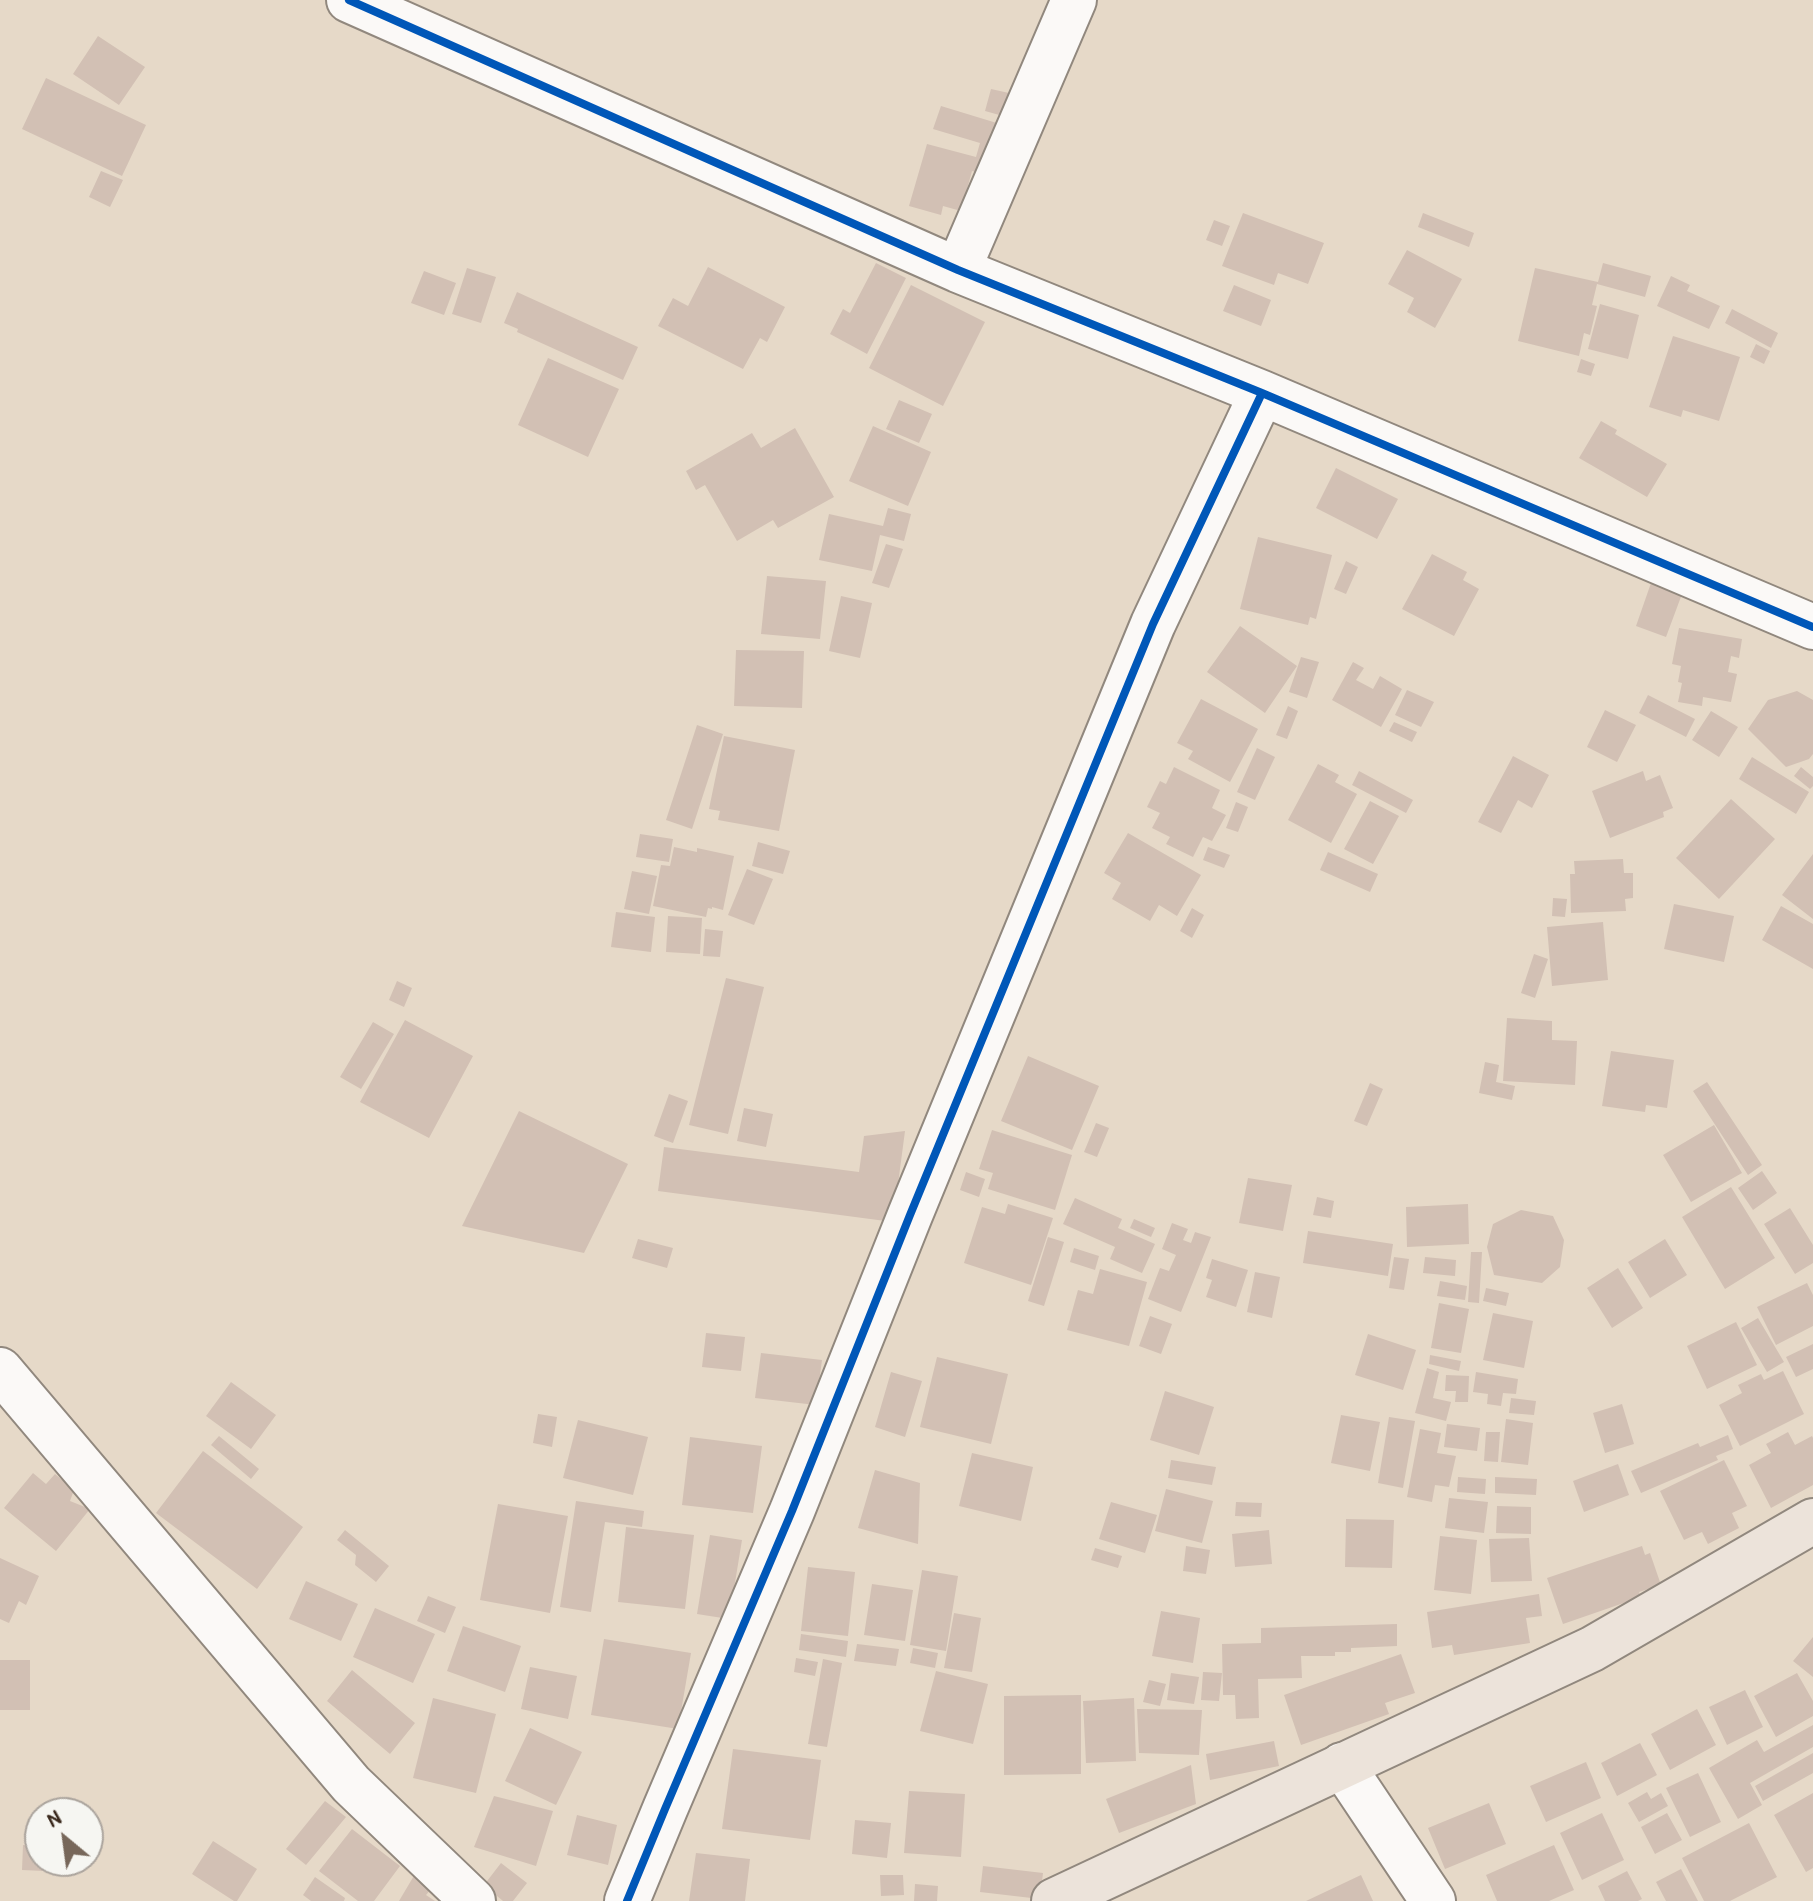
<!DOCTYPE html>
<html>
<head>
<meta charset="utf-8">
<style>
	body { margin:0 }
	#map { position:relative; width:1813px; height:1901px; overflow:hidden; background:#e6d9c8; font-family:"Patrick Hand",sans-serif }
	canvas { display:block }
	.north { position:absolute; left:24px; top:1797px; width:80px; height:80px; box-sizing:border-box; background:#f6f6f2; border:2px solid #aba49d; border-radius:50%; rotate:331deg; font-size:22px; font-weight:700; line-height:32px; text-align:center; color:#3b2a1e }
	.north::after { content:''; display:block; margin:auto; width:28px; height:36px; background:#77675a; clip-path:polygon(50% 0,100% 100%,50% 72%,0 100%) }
</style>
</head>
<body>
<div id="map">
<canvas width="1813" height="1901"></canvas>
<div class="north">N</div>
</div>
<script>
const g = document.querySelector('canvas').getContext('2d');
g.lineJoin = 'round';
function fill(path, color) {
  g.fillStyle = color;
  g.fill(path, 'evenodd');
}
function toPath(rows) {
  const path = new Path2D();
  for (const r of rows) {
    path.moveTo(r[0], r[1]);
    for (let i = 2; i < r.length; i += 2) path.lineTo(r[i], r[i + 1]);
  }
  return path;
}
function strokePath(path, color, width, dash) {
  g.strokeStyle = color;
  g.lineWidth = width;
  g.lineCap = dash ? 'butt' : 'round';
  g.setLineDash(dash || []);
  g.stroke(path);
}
const building = toPath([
	[98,36,145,67,119,105,73,74],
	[46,78,146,125,122,176,22,129],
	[991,89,1009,93,1003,116,985,111],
	[941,106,1000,124,986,175,972,171,961,211,943,206,941,215,909,206,927,144,976,157,980,143,933,129],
	[101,171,123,180,110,207,89,197],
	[1243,213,1324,243,1308,284,1278,273,1274,285,1222,266],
	[1423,213,1474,233,1469,247,1418,227],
	[1214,220,1230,226,1222,246,1206,240],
	[1407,250,1462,279,1435,328,1407,312,1414,298,1388,284],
	[876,263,906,278,867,354,830,334,843,309,850,313],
	[1603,263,1651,276,1645,297,1597,284,1592,305,1597,306,1590,335,1584,333,1579,356,1518,341,1535,268,1598,282],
	[708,267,785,307,767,342,760,338,743,369,658,326,673,298,688,306],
	[467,268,496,277,481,323,452,314],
	[424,271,456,283,444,315,411,303],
	[1671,276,1690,285,1687,291,1720,306,1709,329,1657,306],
	[911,285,985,322,943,406,869,368],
	[1234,285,1271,300,1261,326,1223,311],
	[517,292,638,347,623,380,517,332,518,329,504,323],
	[1600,304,1639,315,1628,359,1588,349],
	[1732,309,1778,333,1771,348,1725,323],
	[1673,336,1740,357,1719,421,1683,410,1681,417,1649,407],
	[1756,344,1770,351,1764,364,1750,357],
	[548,358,619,389,588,457,518,425],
	[1581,359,1595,364,1591,376,1577,372],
	[899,400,932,414,919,443,886,429],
	[1601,421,1617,430,1615,434,1667,464,1647,497,1579,458],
	[873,426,931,452,908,506,849,481],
	[795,428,834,497,778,528,773,520,737,541,705,485,696,490,686,471,752,433,761,448],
	[1336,468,1398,499,1377,539,1316,508],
	[888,508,911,514,904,541,880,535,872,571,819,560,829,514,883,526],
	[1258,537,1332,555,1316,619,1310,617,1308,625,1240,609],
	[886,544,903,549,889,588,872,583],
	[1432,554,1467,572,1463,580,1479,589,1454,636,1402,609],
	[1346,561,1358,567,1346,594,1334,589],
	[767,576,826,581,820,639,761,634],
	[1651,583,1682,594,1666,637,1636,626],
	[841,596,872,603,860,658,829,651],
	[1240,626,1297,666,1265,713,1207,672],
	[1679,628,1742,639,1739,658,1731,656,1728,672,1737,674,1731,702,1703,697,1702,706,1678,702,1682,683,1678,682,1681,666,1672,664],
	[736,650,804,651,802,708,734,706],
	[1301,657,1319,662,1307,698,1289,692],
	[1353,662,1364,668,1356,680,1373,689,1380,676,1402,689,1381,727,1332,700],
	[1407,690,1434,702,1421,727,1395,715],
	[1797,691,1813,700,1813,754,1809,759,1786,767,1748,729,1768,700],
	[1648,695,1695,719,1686,737,1639,713],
	[1201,699,1258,729,1230,782,1188,759,1193,751,1177,743],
	[1288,706,1298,711,1287,739,1276,735],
	[1605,710,1636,725,1617,762,1587,747],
	[1711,711,1738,727,1719,757,1692,740],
	[1394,722,1417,732,1412,742,1389,731],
	[697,725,723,734,692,829,666,820],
	[724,736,795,750,779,831,718,820,720,811,709,809],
	[1257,748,1275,757,1255,800,1237,792],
	[1513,756,1549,775,1532,808,1518,800,1501,833,1478,822],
	[1752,757,1809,792,1796,814,1739,779],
	[1318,764,1339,775,1335,782,1357,794,1331,843,1288,820],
	[1174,767,1220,790,1212,808,1226,815,1212,841,1203,837,1193,857,1166,844,1170,837,1152,828,1160,813,1147,807,1160,781,1166,784],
	[1801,767,1813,777,1813,786,1810,789,1794,776],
	[1359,771,1413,800,1406,813,1352,785],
	[1643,771,1646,781,1660,775,1673,808,1663,812,1664,817,1610,838,1592,791],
	[1731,799,1775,839,1719,899,1676,858],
	[1370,801,1399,816,1373,864,1344,849],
	[1236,802,1248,807,1238,832,1226,828],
	[1128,833,1201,875,1177,916,1159,905,1150,921,1112,899,1121,883,1104,873],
	[640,834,673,839,669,862,636,857],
	[758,842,790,851,783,874,752,866],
	[674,847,697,852,697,848,734,856,723,910,712,907,712,909,708,908,706,917,653,906,661,865,670,866],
	[1208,847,1230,855,1224,868,1203,860],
	[1328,852,1378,874,1370,892,1320,870],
	[1813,854,1813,919,1782,895],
	[1623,859,1624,873,1633,873,1633,898,1625,899,1626,911,1571,913,1570,874,1575,874,1574,861],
	[747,869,773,879,754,925,728,915],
	[632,871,657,876,649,914,624,909],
	[1553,898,1567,899,1565,917,1552,916],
	[1674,904,1734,916,1724,962,1664,949],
	[1781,906,1813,924,1813,969,1762,940],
	[1192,908,1204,915,1192,938,1180,931],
	[616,912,655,917,651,952,611,947],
	[668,916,702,918,700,954,666,952],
	[1603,922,1608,980,1552,986,1547,927],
	[705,929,723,931,720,957,703,956],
	[1534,954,1548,959,1535,998,1521,993],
	[726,978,764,987,728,1134,689,1125],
	[397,981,412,988,404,1007,389,1000],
	[1507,1018,1552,1021,1552,1040,1577,1041,1575,1085,1503,1081],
	[405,1020,473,1056,429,1138,360,1102],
	[373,1022,394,1034,361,1089,340,1077],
	[1611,1051,1674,1060,1667,1108,1646,1105,1645,1112,1602,1106],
	[1028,1056,1099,1086,1072,1150,1001,1121],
	[1485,1062,1499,1065,1496,1082,1515,1086,1512,1100,1479,1093],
	[1707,1082,1762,1165,1748,1175,1693,1091],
	[1370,1083,1383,1089,1367,1126,1354,1121],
	[669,1094,688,1101,673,1143,654,1136],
	[744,1108,773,1114,766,1147,737,1141],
	[519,1111,628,1164,584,1253,462,1226],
	[1096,1123,1109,1128,1097,1157,1084,1152],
	[1714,1125,1742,1173,1691,1202,1663,1155],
	[992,1130,1072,1155,1055,1210,988,1189,993,1173,979,1169],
	[905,1131,893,1222,658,1191,664,1147,859,1172,864,1136],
	[1762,1171,1777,1193,1753,1210,1738,1188],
	[966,1172,985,1179,979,1197,960,1190],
	[1248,1178,1292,1185,1283,1231,1239,1223],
	[1731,1187,1775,1258,1725,1289,1682,1217],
	[1317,1197,1334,1201,1331,1218,1313,1215],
	[1075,1198,1122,1219,1118,1228,1155,1244,1142,1273,1110,1259,1115,1247,1063,1224],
	[1008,1204,1053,1218,1031,1285,964,1263,982,1207,1005,1214],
	[1468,1204,1469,1244,1407,1247,1406,1207],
	[1790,1208,1813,1245,1813,1263,1795,1274,1764,1224],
	[1521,1210,1553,1216,1564,1240,1560,1267,1542,1283,1494,1275,1487,1247,1493,1224],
	[1134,1219,1155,1228,1151,1237,1130,1228],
	[1172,1223,1188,1229,1183,1240,1191,1243,1195,1232,1211,1237,1181,1312,1148,1299,1160,1268,1169,1271,1176,1255,1162,1249],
	[1308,1231,1393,1244,1388,1276,1303,1263],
	[1048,1237,1064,1242,1044,1306,1028,1301],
	[638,1239,673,1248,667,1268,632,1258],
	[1665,1239,1687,1275,1650,1298,1628,1262],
	[1074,1248,1099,1256,1095,1270,1070,1262],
	[1471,1252,1482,1252,1479,1303,1468,1302],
	[1394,1257,1409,1259,1404,1290,1389,1288],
	[1425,1257,1456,1260,1455,1276,1423,1273],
	[1212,1259,1248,1270,1236,1307,1206,1297,1212,1280,1206,1278],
	[1618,1268,1643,1308,1612,1328,1587,1288],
	[1100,1269,1147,1282,1129,1346,1067,1330,1078,1290,1093,1294],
	[1255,1272,1280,1277,1272,1318,1247,1312],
	[1440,1281,1467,1286,1465,1300,1437,1296],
	[1807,1283,1813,1295,1813,1326,1776,1345,1757,1307],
	[1486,1288,1509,1293,1506,1306,1483,1301],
	[1439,1303,1469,1309,1461,1353,1431,1348],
	[1493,1313,1533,1321,1524,1368,1483,1360],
	[1150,1316,1172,1324,1161,1354,1139,1346],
	[1758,1318,1784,1362,1767,1372,1741,1328],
	[1736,1322,1757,1365,1707,1389,1687,1346],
	[706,1333,745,1337,741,1371,702,1367],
	[1368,1334,1416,1350,1403,1390,1355,1375],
	[1813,1344,1813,1369,1796,1377,1786,1357],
	[761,1353,822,1360,816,1405,755,1398],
	[1430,1355,1461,1361,1459,1371,1429,1364],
	[937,1357,1008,1374,991,1444,920,1427],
	[1427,1368,1439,1372,1433,1398,1451,1402,1446,1421,1415,1413],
	[1783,1371,1804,1414,1740,1446,1719,1405,1742,1393,1738,1385,1761,1374,1764,1380],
	[891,1372,922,1381,905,1437,875,1427],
	[1476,1372,1518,1379,1516,1394,1503,1393,1501,1406,1487,1404,1488,1394,1473,1392],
	[1446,1375,1469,1376,1468,1402,1455,1402,1456,1391,1445,1391],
	[231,1382,276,1415,251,1449,206,1416],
	[1165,1391,1214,1407,1199,1455,1150,1440],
	[1511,1398,1536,1401,1534,1415,1509,1413],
	[1622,1404,1634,1444,1605,1453,1593,1413],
	[538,1414,557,1417,552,1447,533,1443],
	[1341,1415,1380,1422,1370,1471,1331,1463],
	[1389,1417,1415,1421,1403,1488,1378,1483],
	[1506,1419,1533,1423,1528,1465,1501,1462],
	[578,1420,648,1437,633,1495,563,1478],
	[1447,1424,1480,1428,1477,1451,1444,1447],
	[1420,1429,1441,1433,1437,1453,1456,1456,1449,1487,1435,1485,1432,1502,1407,1497],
	[1486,1432,1500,1432,1498,1462,1484,1461],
	[1788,1432,1795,1445,1812,1436,1813,1438,1813,1485,1771,1508,1749,1465,1771,1453,1766,1444],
	[1728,1435,1733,1449,1716,1456,1718,1460,1641,1493,1631,1471,1698,1443,1700,1447],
	[219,1436,259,1469,251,1479,211,1445],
	[690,1437,762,1446,753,1513,682,1505],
	[203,1451,303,1527,257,1589,156,1513],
	[972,1453,1033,1467,1021,1521,959,1506],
	[1171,1460,1216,1467,1212,1485,1168,1478],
	[1724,1460,1747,1506,1732,1513,1739,1528,1708,1544,1702,1532,1684,1540,1660,1491],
	[1618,1464,1629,1495,1584,1512,1573,1481],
	[875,1470,920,1483,918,1544,858,1528],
	[33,1473,46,1484,55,1474,74,1490,70,1501,90,1509,56,1551,4,1508],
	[1458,1477,1486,1479,1485,1494,1457,1492],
	[1495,1477,1537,1479,1536,1495,1495,1493],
	[1166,1489,1213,1501,1202,1543,1155,1531],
	[1449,1498,1488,1502,1484,1533,1445,1528],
	[576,1501,644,1511,642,1527,605,1522,591,1612,560,1607],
	[1111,1502,1157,1515,1145,1553,1099,1539],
	[1236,1502,1262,1503,1261,1517,1235,1516],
	[498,1504,568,1516,550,1613,480,1600],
	[1497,1506,1531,1507,1531,1534,1496,1533],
	[1346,1519,1394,1520,1392,1568,1345,1567],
	[626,1527,694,1535,685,1609,618,1602],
	[345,1530,389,1566,376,1582,355,1565,356,1555,337,1540],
	[1269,1530,1272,1564,1235,1567,1232,1534],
	[710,1535,742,1540,729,1619,697,1614],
	[1440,1536,1477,1540,1471,1594,1434,1590],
	[1529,1538,1532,1581,1491,1582,1489,1539],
	[1186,1546,1210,1550,1206,1574,1183,1571],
	[1642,1546,1645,1555,1650,1553,1661,1585,1639,1592,1641,1597,1563,1624,1547,1578],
	[1095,1548,1122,1556,1118,1568,1091,1560],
	[0,1558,39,1576,26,1605,19,1601,9,1623,0,1619],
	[808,1567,855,1572,848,1636,801,1631],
	[922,1570,958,1576,946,1651,910,1645],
	[306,1581,358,1604,341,1641,289,1619],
	[872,1584,913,1590,905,1641,864,1635],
	[1539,1594,1542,1616,1526,1618,1530,1643,1454,1655,1452,1645,1432,1648,1427,1612],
	[428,1596,456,1607,445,1633,417,1621],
	[375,1608,435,1634,413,1683,353,1657],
	[1161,1611,1200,1618,1193,1663,1152,1656],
	[954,1613,981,1618,972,1672,944,1668],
	[1397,1624,1397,1646,1351,1648,1351,1652,1335,1652,1335,1656,1301,1656,1302,1678,1258,1679,1259,1718,1236,1719,1235,1695,1223,1695,1222,1644,1261,1643,1261,1628],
	[463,1626,521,1646,505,1692,447,1671],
	[801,1634,848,1641,846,1657,799,1650],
	[1813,1637,1813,1677,1793,1661],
	[604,1639,691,1653,678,1729,591,1715],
	[857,1644,899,1649,896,1666,854,1661],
	[913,1648,938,1653,935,1668,910,1663],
	[1401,1654,1415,1693,1385,1703,1389,1714,1301,1745,1284,1695],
	[796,1658,818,1662,815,1676,794,1672],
	[823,1659,842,1663,827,1747,808,1744],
	[0,1660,30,1660,30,1710,0,1710],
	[530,1667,577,1676,568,1719,521,1709],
	[352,1670,415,1723,390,1754,327,1701],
	[936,1671,988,1684,973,1744,920,1731],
	[1203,1672,1222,1673,1219,1701,1201,1700],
	[1171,1673,1199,1677,1194,1704,1167,1700],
	[1797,1673,1813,1701,1813,1716,1776,1737,1754,1696],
	[1149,1680,1166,1684,1160,1706,1143,1702],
	[1745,1690,1763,1727,1727,1745,1709,1707],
	[1081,1695,1081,1774,1004,1775,1004,1696],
	[433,1698,496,1714,476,1793,413,1778],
	[1134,1698,1136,1761,1086,1763,1083,1701],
	[1137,1709,1202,1710,1199,1755,1139,1753],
	[1697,1709,1716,1745,1670,1770,1651,1734],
	[1813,1725,1813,1747,1750,1783,1762,1805,1738,1819,1709,1768,1757,1740,1764,1752],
	[530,1728,582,1752,556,1805,505,1781],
	[1274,1741,1279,1766,1210,1780,1206,1754],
	[1640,1743,1657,1775,1617,1796,1601,1763],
	[733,1749,821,1760,810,1840,722,1829],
	[1813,1753,1813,1773,1763,1801,1755,1786],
	[1586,1762,1601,1798,1546,1822,1530,1786],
	[1191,1765,1196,1804,1119,1833,1106,1799],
	[1698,1773,1721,1822,1690,1837,1666,1788],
	[909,1791,965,1794,961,1857,904,1853],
	[1647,1792,1651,1799,1661,1793,1668,1806,1639,1822,1628,1803],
	[1813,1793,1813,1868,1806,1872,1774,1815],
	[494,1796,553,1811,536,1866,474,1847],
	[325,1801,346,1817,306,1865,286,1849],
	[1489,1803,1506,1844,1445,1869,1428,1828],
	[1602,1813,1624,1860,1582,1880,1560,1833],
	[1667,1813,1682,1840,1655,1854,1641,1827],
	[577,1815,617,1825,608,1865,567,1855],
	[855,1820,891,1823,887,1858,852,1854],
	[1749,1823,1777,1877,1730,1901,1704,1901,1682,1858],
	[352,1829,400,1866,374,1901,358,1901,319,1871],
	[213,1841,257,1869,237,1901,234,1901,192,1874],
	[23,1845,40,1846,40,1861,45,1861,44,1871,22,1870],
	[1554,1845,1574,1890,1549,1901,1497,1901,1486,1875],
	[696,1853,750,1859,745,1901,689,1901],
	[501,1863,527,1883,513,1901,503,1901,484,1885],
	[983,1866,1043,1873,1040,1899,980,1892],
	[418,1869,437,1882,426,1895,435,1901,399,1901],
	[1681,1869,1698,1901,1666,1901,1656,1882],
	[1627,1871,1642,1899,1638,1901,1605,1901,1598,1886],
	[880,1875,903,1875,904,1895,881,1896],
	[1361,1875,1373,1901,1306,1901],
	[315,1877,345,1898,344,1901,311,1901,303,1895],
	[915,1884,938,1886,937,1901,914,1901]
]);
const minor = toPath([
	[349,0,958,270,1262,393,1813,627],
	[958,270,1074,0],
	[0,1370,351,1784,473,1901],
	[1342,1765,1433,1901],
	[627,1901,665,1809,792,1511,910,1215,1153,624,1262,393]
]);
const major = toPath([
	[1054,1901,1592,1649,1813,1521]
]);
const cycleway = toPath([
	[349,0,958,270,1262,393,1813,627],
	[627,1901,665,1809,792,1511,910,1215,1153,624,1262,393]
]);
fill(building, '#d2c0b4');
strokePath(minor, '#91887e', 48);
strokePath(major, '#91887e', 48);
strokePath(minor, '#fbf9f7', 44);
strokePath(major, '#ece3da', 44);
strokePath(cycleway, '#0057b8', 8);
</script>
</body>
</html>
